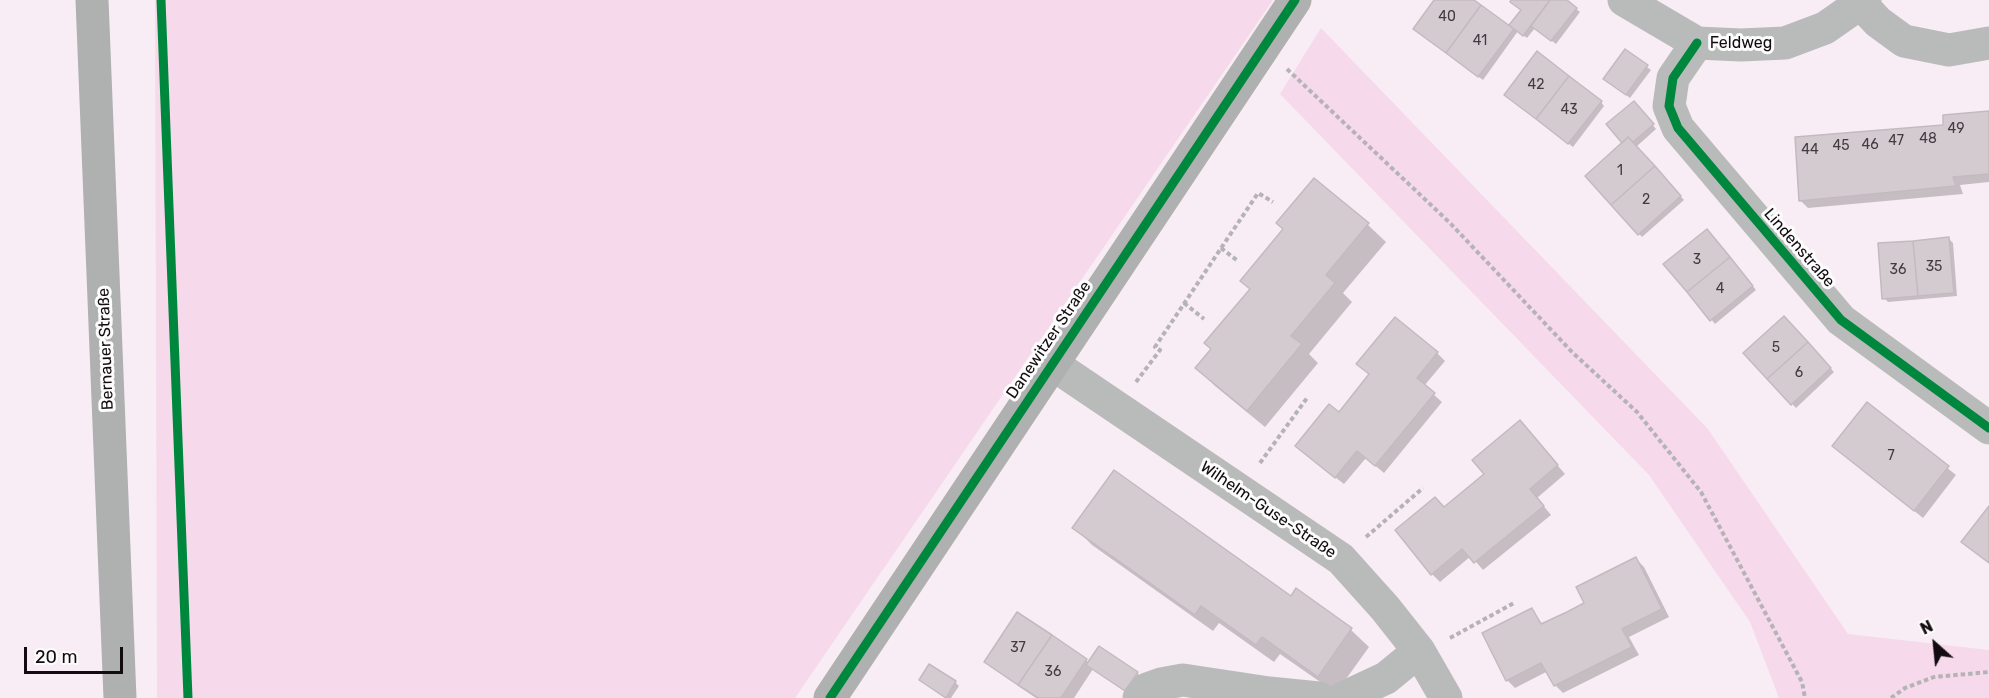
<!DOCTYPE html>
<html>
<head>
<meta charset="utf-8">
<style>
	body { margin:0 }
	#map { position:relative; width:1989px; height:698px; overflow:hidden; background:#f8edf4; font-family:Rubik,sans-serif }
	canvas { display:block }
	.north { position:absolute; left:1905px; top:614px; width:60px; height:60px; -webkit-text-stroke:4px #fcfcfc; paint-order:stroke; rotate:333deg; font-size:16px; font-weight:700; line-height:24px; text-align:center; color:#120b0f }
	.north::after { content:''; display:block; margin:auto; width:21px; height:27px; background:#120b0f; clip-path:polygon(50% 0,100% 100%,50% 72%,0 100%) }
	.scale { position:absolute; left:24px; top:647px; width:99px; height:27px; box-sizing:border-box; border:3px solid #120b0f; border-top:0; padding-left:8px; font-size:18px; line-height:21px; white-space:nowrap; color:#120b0f; -webkit-text-stroke:4px #fcfcfc; paint-order:stroke }
</style>
</head>
<body>
<div id="map">
<canvas width="1989" height="698"></canvas>
<div class="north">N</div>
<div class="scale">20 m</div>
</div>
<script>
const g = document.querySelector('canvas').getContext('2d');
g.lineJoin = 'round';
function fill(path, color) {
  g.fillStyle = color;
  g.fill(path, 'evenodd');
}
function toPath(rows) {
  const path = new Path2D();
  for (const r of rows) {
    path.moveTo(r[0], r[1]);
    for (let i = 2; i < r.length; i += 2) path.lineTo(r[i], r[i + 1]);
  }
  return path;
}
function strokePath(path, color, width, dash) {
  g.strokeStyle = color;
  g.lineWidth = width;
  g.lineCap = dash ? 'butt' : 'round';
  g.setLineDash(dash || []);
  g.stroke(path);
}
function drawText(font, color, halo, rows, align = 'center') {
  g.font = font + ' Rubik,sans-serif';
  g.lineWidth = 6;
  g.setLineDash([]);
  g.textBaseline = 'middle';
  g.strokeStyle = halo;
  g.fillStyle = color;
  for (const [text, x, y, turn = 0] of rows) {
    g.save();
    g.translate(x, y);
    g.rotate((+turn || 0) * Math.PI / 180);
    g.textAlign = isNaN(turn) ? turn : align;
    if (halo) g.strokeText(text, 0, 0);
    g.fillText(text, 0, 0);
    g.restore();
  }
}
const green = toPath([
	[155,0,1273,0,795,698,157,698],
	[1321,28,1708,429,1848,634,1989,650,1989,698,1779,698,1750,622,1649,475,1280,94]
]);
const shadow = toPath([
	[1436,0,1472,0,1509,27,1523,11,1513,0,1565,0,1580,12,1556,44,1535,28,1527,38,1518,31,1483,80,1418,33],
	[1625,51,1651,70,1630,98,1609,82],
	[1509,98,1601,102,1604,106,1573,147],
	[1637,106,1656,129,1636,147,1684,200,1642,237,1587,176,1624,143],
	[1989,112,1989,182,1960,185,1963,194,1808,208,1800,200,1945,127],
	[1314,180,1368,225,1386,242,1343,293,1352,302,1309,354,1318,363,1265,427,1215,386,1197,368,1212,349,1251,290],
	[1710,234,1756,290,1715,324,1666,264],
	[1949,239,1953,243,1957,296,1888,302,1884,298],
	[1784,318,1834,372,1796,408,1746,353],
	[1437,353,1445,361,1424,386,1442,402,1384,473,1366,458,1344,484,1305,454,1370,375,1358,364],
	[1867,404,1956,475,1923,518,1834,446],
	[1520,422,1565,474,1537,498,1551,515,1483,570,1471,556,1440,582,1432,574,1444,509,1486,475],
	[1074,527,1291,598,1296,590,1351,630,1369,647,1336,693,1280,654,1274,662,1219,623,1213,631,1092,545],
	[1636,559,1644,567,1669,617,1629,637,1639,655,1563,693,1555,685,1548,671,1515,688,1507,680,1532,610,1543,625,1586,604],
	[1086,660,1089,663,1137,673,1141,677,1129,693,1093,669,1074,698,1036,698,994,669,986,661],
	[921,680,955,682,959,686,951,698,946,698]
]);
const building = toPath([
	[1434,0,1474,0,1481,5,1446,53,1413,29,1434,0],
	[1511,0,1550,0,1523,36,1509,25,1521,10,1510,2,1511,0],
	[1550,0,1567,0,1577,8,1551,41,1531,26,1550,0],
	[1481,5,1514,29,1478,77,1446,53,1481,5],
	[1625,49,1648,65,1626,95,1603,79,1625,49],
	[1537,51,1569,76,1536,119,1504,95,1537,51],
	[1569,76,1602,101,1568,144,1536,119,1569,76],
	[1634,101,1654,124,1633,142,1628,137,1622,143,1606,124,1634,101],
	[1989,111,1989,174,1953,177,1956,186,1799,201,1795,137,1943,125,1943,115,1989,111],
	[1628,137,1655,166,1611,205,1585,176,1628,137],
	[1655,166,1681,196,1638,235,1611,205,1655,166],
	[1314,178,1369,223,1326,275,1335,283,1291,336,1302,344,1247,411,1195,368,1211,349,1204,343,1250,289,1240,281,1283,229,1276,223,1314,178],
	[1707,229,1730,257,1687,292,1663,264,1707,229],
	[1949,237,1954,293,1918,296,1913,241,1949,237],
	[1913,241,1918,296,1882,299,1878,243,1913,241],
	[1730,257,1753,286,1710,321,1687,292,1730,257],
	[1784,316,1808,342,1767,379,1743,353,1784,316],
	[1395,317,1438,352,1417,378,1435,393,1375,466,1357,451,1335,478,1295,446,1329,404,1339,412,1369,374,1356,364,1395,317],
	[1808,342,1831,368,1791,405,1767,379,1808,342],
	[1867,402,1949,466,1914,511,1832,446,1867,402],
	[1520,420,1558,465,1530,489,1544,506,1474,563,1462,549,1431,575,1395,530,1435,497,1444,507,1484,474,1472,460,1520,420],
	[1114,470,1291,596,1296,588,1352,628,1318,677,1262,637,1256,645,1201,606,1195,615,1072,528,1114,470],
	[1989,506,1989,563,1961,542,1989,506],
	[1636,557,1662,609,1622,629,1632,647,1554,686,1541,663,1506,681,1482,633,1532,608,1541,624,1567,612,1584,603,1576,587,1636,557],
	[1017,612,1052,635,1018,685,984,662,1017,612],
	[1052,635,1087,659,1061,698,1038,698,1018,685,1052,635],
	[1099,646,1138,672,1125,691,1086,665,1099,646],
	[929,664,956,681,946,698,919,680,929,664]
]);
const path = toPath([
	[1287,69,1450,223,1572,352,1637,412,1701,492,1802,682,1805,698],
	[1221,248,1238,261],
	[1184,303,1204,319],
	[1136,382,1160,350,1155,347,1258,193,1273,202],
	[1260,463,1307,398],
	[1366,537,1423,488],
	[1450,638,1514,603],
	[1891,698,1905,688,1934,677,1989,672]
]);
const street = toPath([
	[1624,0,1697,43,1741,45,1785,43,1825,28,1865,0],
	[1861,4,1878,22,1904,41,1949,50,1989,43],
	[1697,43,1673,78,1669,106,1678,128,1841,320,1989,428],
	[1051,363,1341,559,1385,608,1419,651,1446,698],
	[1139,698,1147,689,1161,684,1183,680,1269,693,1319,698],
	[1343,698,1386,678,1419,651]
]);
const secondary = toPath([
	[92,0,120,698],
	[830,698,1295,0]
]);
const cycleway = toPath([
	[161,0,188,698],
	[1697,43,1673,78,1669,106,1678,128,1841,320,1989,428],
	[830,698,1295,0]
]);
const numberNames = [
	["40",1447,17],
	["41",1480,41],
	["42",1536,85],
	["43",1569,110],
	["49",1956,129],
	["48",1928,139],
	["47",1896,141],
	["46",1870,145],
	["45",1841,146],
	["44",1810,150],
	["1",1620,171],
	["2",1646,200],
	["3",1697,260],
	["35",1934,267],
	["36",1898,270],
	["4",1720,289],
	["5",1776,348],
	["6",1799,373],
	["7",1891,456],
	["37",1018,648],
	["36",1053,672]
];
const streetNames = [
	["Feldweg",1741,43],
	["Lindenstraße",1799,248,49],
	["Danewitzer Straße",1049,340,-56],
	["Bernauer Straße",106,349,-92],
	["Wilhelm-Guse-Straße",1268,510,34]
];
fill(green, '#f7d9ec');
fill(shadow, '#0003');
fill(building, '#d4cbd1');
strokePath(building, '#c3babf', 1.5);
strokePath(path, '#b5b3b5', 4, [4.5, 3]);
strokePath(street, '#b9bbba', 33);
strokePath(secondary, '#afb0b0', 33);
strokePath(cycleway, '#00873e', 9);
drawText('14px', '#423b40', null, numberNames);
drawText('16px', '#120b0f', '#fcfcfc', streetNames);
</script>
</body>
</html>
